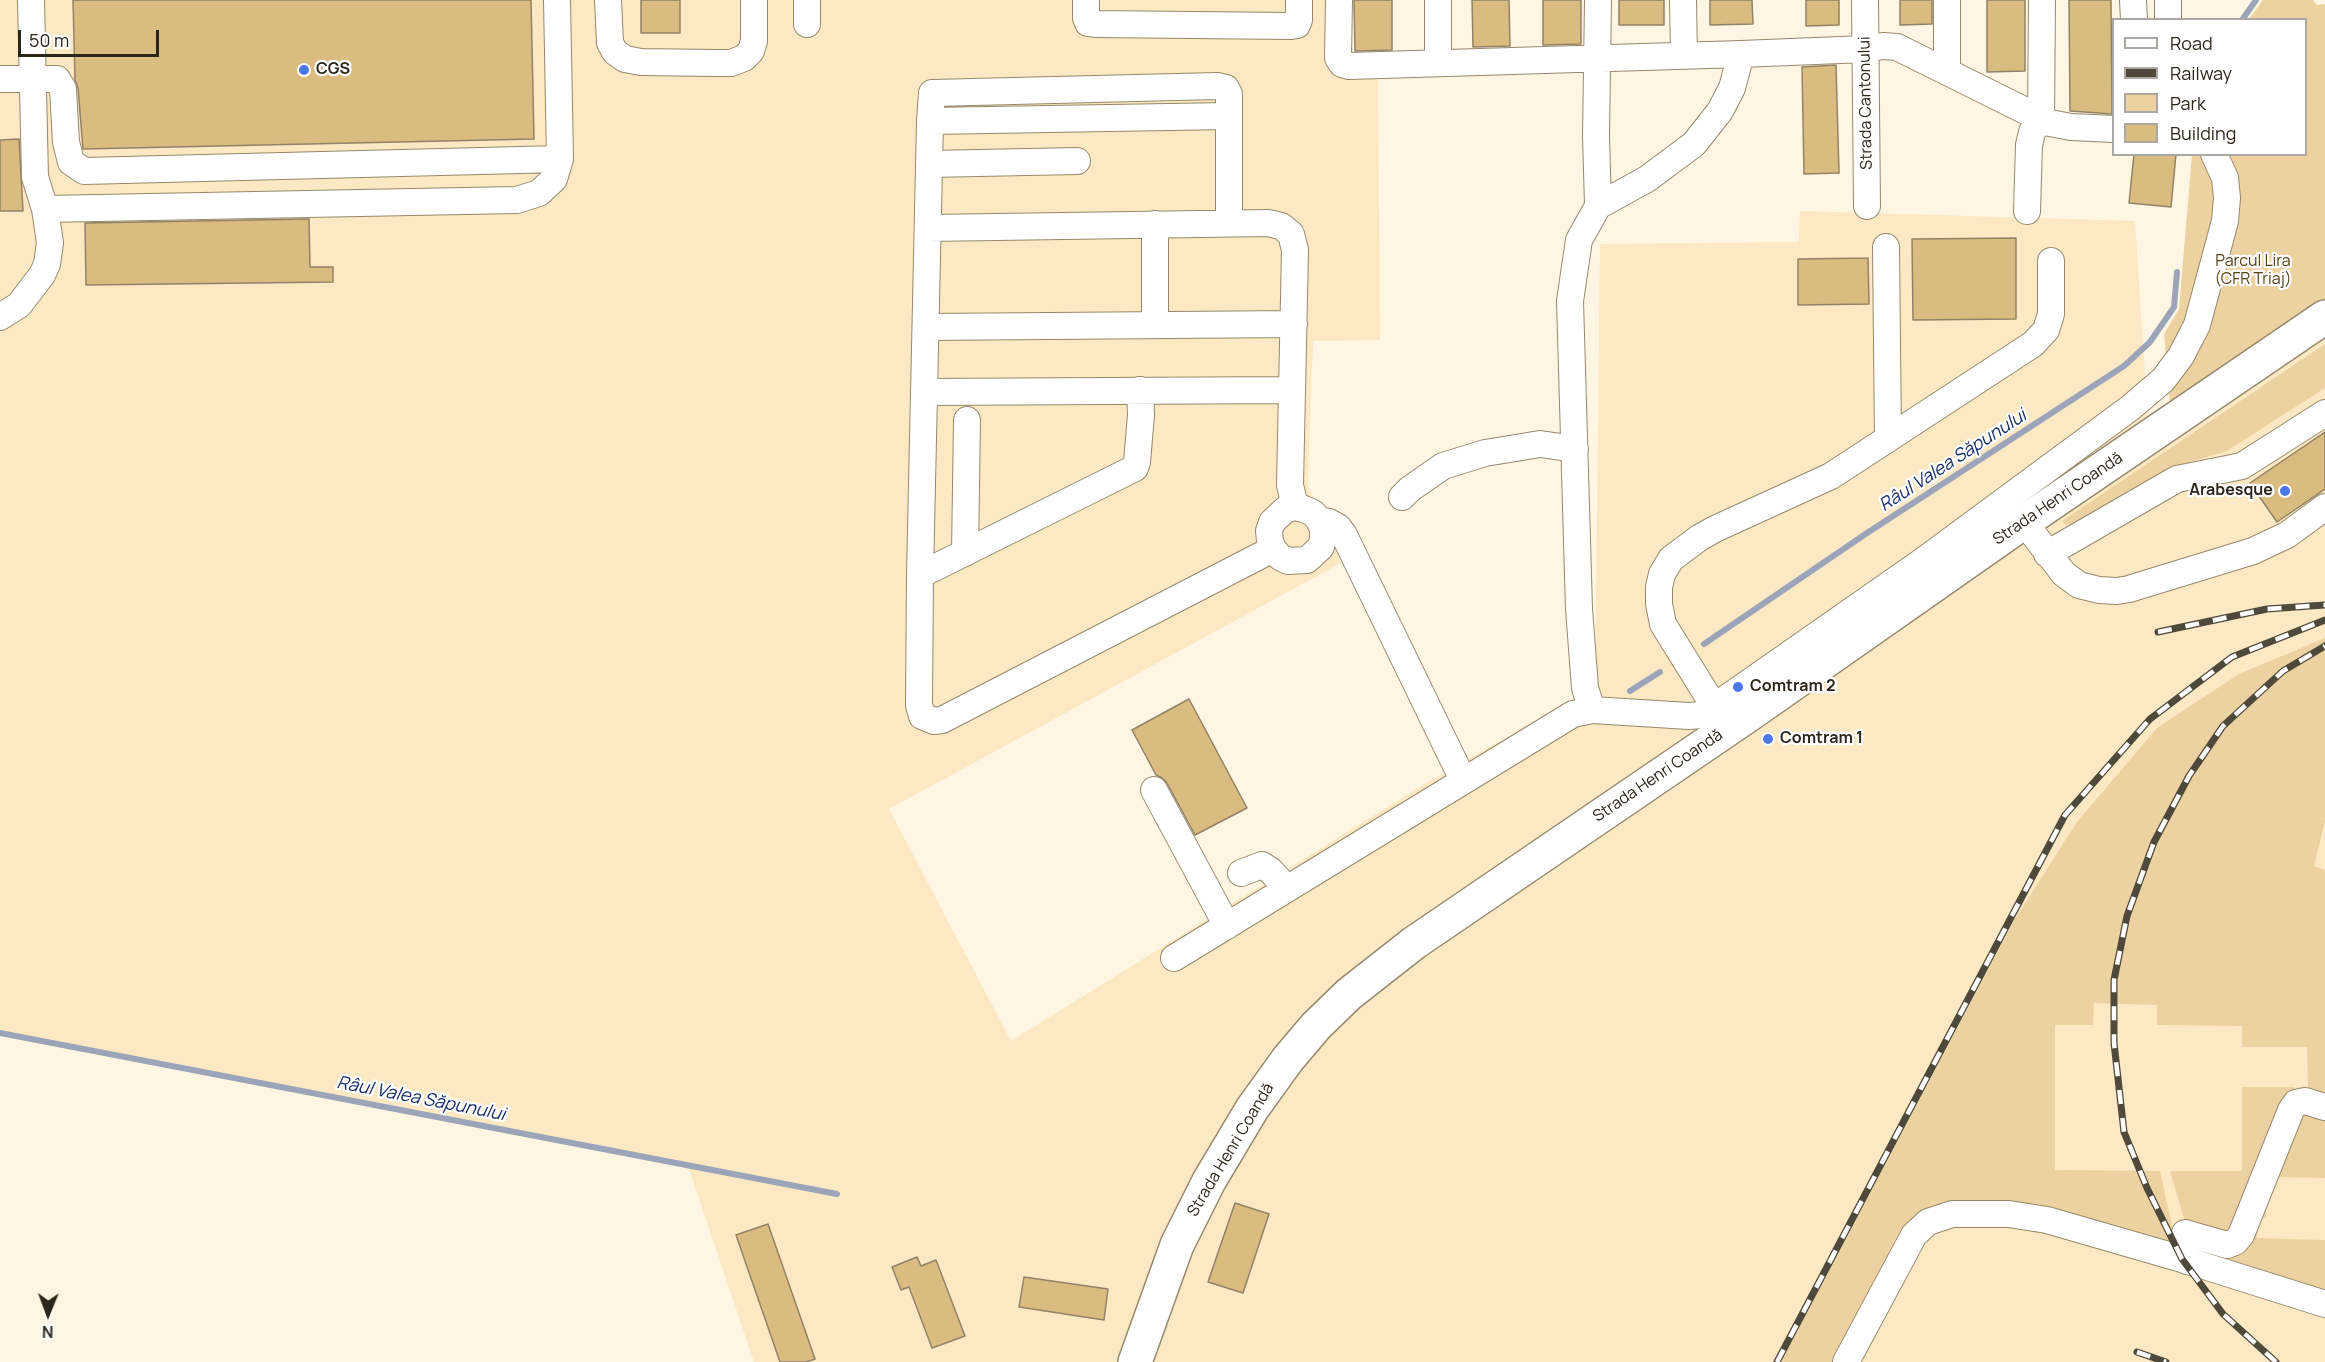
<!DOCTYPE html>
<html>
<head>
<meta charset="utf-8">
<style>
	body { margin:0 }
	#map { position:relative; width:2325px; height:1362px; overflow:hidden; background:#fff5e3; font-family:Manrope,sans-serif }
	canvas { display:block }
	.legend { position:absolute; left:2112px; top:18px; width:195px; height:138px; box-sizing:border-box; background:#fff; border:2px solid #aba8a3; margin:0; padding:8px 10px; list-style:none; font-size:18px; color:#2c261a }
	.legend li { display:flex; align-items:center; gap:12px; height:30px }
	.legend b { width:30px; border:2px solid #aba8a3 }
	.north { position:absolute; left:18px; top:1284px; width:60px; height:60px; -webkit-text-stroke:4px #fff; paint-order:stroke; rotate:181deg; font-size:16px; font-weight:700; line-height:24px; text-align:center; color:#2c261a }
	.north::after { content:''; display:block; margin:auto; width:21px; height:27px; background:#2c261a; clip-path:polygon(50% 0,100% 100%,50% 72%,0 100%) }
	.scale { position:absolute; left:18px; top:30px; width:141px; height:27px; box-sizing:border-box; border:3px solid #2c261a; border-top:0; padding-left:8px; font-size:18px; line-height:21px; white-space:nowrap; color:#2c261a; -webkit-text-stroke:4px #fff; paint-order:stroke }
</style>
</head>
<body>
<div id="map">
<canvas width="2325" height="1362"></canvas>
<ul class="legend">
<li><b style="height:8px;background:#fff"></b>Road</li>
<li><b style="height:8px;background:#4f493c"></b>Railway</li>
<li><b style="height:16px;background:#ecd2a0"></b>Park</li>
<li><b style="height:16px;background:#dabb80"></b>Building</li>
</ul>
<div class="north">N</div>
<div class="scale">50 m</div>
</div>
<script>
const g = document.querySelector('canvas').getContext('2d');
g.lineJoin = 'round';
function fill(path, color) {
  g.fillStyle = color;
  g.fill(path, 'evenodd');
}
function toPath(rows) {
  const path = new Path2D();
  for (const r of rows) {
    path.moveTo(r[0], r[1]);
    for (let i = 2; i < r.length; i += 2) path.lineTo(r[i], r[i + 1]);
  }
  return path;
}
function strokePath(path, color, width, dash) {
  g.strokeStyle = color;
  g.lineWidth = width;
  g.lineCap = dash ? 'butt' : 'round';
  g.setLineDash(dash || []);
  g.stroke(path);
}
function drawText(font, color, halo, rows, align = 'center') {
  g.font = font + ' Manrope,sans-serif';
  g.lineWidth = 4.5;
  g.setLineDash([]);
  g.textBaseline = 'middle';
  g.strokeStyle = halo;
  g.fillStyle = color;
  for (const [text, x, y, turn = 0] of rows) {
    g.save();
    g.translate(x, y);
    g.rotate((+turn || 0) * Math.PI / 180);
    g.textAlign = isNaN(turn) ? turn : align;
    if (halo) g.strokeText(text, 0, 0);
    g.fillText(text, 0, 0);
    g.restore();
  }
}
const built = toPath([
	[0,0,1341,0,1341,68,1378,69,1380,340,1313,341,1308,485,1341,563,889,809,1011,1041,1426,783,1595,687,1600,244,1799,242,1800,211,2135,221,2150,452,2325,335,2325,1362,754,1362,688,1166,0,1036]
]);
const green = toPath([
	[2263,0,2313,0,2317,5,2325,4,2325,313,2170,405,2164,334,2179,309,2192,155,2306,154,2306,20,2249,19],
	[2325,344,2325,388,2227,451,2180,465,2158,475,2099,512,2072,525,2064,524,2062,521,2065,519],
	[2325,638,2325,821,2314,866,2325,870,2325,1095,2308,1088,2307,1047,2242,1047,2242,1026,2157,1025,2157,1005,2094,1003,2093,1025,2055,1025,2055,1170,2160,1171,2177,1249,1926,1213,1835,1362,1781,1362,2015,919,2077,822,2157,728,2239,674],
	[2242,1087,2295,1087,2237,1230,2231,1236,2185,1222,2170,1171,2242,1171],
	[2306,1115,2325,1120,2325,1178,2271,1177,2270,1199,2266,1199,2266,1218,2257,1218,2257,1238,2325,1240,2325,1293,2192,1253,2191,1240,2239,1254,2289,1124,2299,1116]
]);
const stream = toPath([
	[2242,20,2256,0],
	[1704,644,1867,533,2124,366,2150,342,2174,307,2177,272],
	[1630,691,1660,672],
	[0,1033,837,1194]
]);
const building = toPath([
	[73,0,531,0,534,139,83,149,78,88,75,80,73,0],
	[641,0,680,0,680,33,641,33,641,0],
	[1354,0,1392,0,1392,50,1355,51,1354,0],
	[1472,0,1509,0,1510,46,1473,47,1472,0],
	[1543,0,1581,0,1581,44,1543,45,1543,0],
	[1619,0,1664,0,1664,25,1619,25,1619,0],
	[1710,0,1752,0,1753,24,1710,25,1710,0],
	[1806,0,1839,0,1839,25,1806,26,1806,0],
	[1900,0,1932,0,1932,24,1900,25,1900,0],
	[1987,0,2025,0,2025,71,1987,72,1987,0],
	[2069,0,2111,0,2112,114,2070,111,2069,0],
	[1836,65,1839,173,1804,174,1802,67,1836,65],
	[19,139,23,211,0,211,0,140,19,139],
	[2134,154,2176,154,2171,207,2129,203,2134,154],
	[309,219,310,267,333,267,333,282,86,285,85,223,309,219],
	[2016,238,2016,319,1913,320,1912,239,2016,238],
	[1868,258,1869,304,1798,305,1798,259,1868,258],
	[2325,432,2325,489,2277,522,2250,483,2325,432],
	[1189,699,1247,808,1195,835,1167,783,1162,778,1156,775,1132,730,1189,699],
	[1235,1203,1269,1214,1243,1293,1208,1282,1235,1203],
	[768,1224,815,1359,806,1362,780,1362,736,1235,768,1224],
	[917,1257,921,1266,936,1260,965,1336,932,1348,909,1287,901,1290,892,1267,917,1257],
	[1024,1277,1108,1289,1104,1320,1019,1307,1024,1277]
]);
const minor = toPath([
	[608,0,610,43,615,52,625,59,641,62,714,63,731,63,744,58,751,51,754,41,754,0],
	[807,0,807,24],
	[1086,0,1086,18,1088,23,1095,24,1291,26,1297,25,1299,20,1299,0],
	[1339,0,1338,58,1342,64,1349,66,1741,54,1865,49,1883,46,1897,47,2050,123,2071,127,2114,129],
	[1438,0,1438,62],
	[1683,0,1684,55],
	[1865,0,1867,206],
	[2133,0,2134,20],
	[2168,0,2168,20],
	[1947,71,1947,0],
	[0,79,57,79,63,89,66,142,71,162,84,171,560,159],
	[930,121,1229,116],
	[929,164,1077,161],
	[1598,206,1596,136,1598,0],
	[45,209,517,200,539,193,554,179,560,159,557,0],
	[2027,211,2029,145,2032,132,2041,119,2042,0],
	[1229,223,1229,94,1226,88,1218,86,932,93,930,121,920,575,919,705,922,716,934,721,942,720,1273,549],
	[928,228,1268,223,1281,226,1291,234,1295,250,1290,485,1295,507],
	[1886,247,1888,439],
	[0,317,19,305,42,275,47,264,50,243,45,209,35,177,31,0],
	[1155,325,1155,224],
	[926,327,1294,324],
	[924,392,1292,390],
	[1402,497,1410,489,1443,466,1485,453,1540,444,1575,449],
	[1319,520,1323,529,1323,538,1321,547,1307,560,1288,561,1280,557,1273,549,1270,541,1269,531,1272,522,1286,509,1295,507,1304,509,1313,513,1319,520,1329,522,1338,527,1344,535,1463,780],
	[2024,522,2064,574,2079,585,2099,590,2117,591,2129,589,2253,551,2287,535,2325,507],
	[965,553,967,420],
	[2047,554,2177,479,2242,466,2325,413],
	[920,575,1135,468,1137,462,1141,415,1140,390],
	[1592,710,1585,688,1579,609,1570,301,1579,240,1598,206,1647,179,1694,144,1720,111,1732,88,1741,54],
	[1723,721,1663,624,1659,604,1659,587,1662,574,1671,559,1699,538,1715,529,1831,476,2033,344,2046,330,2051,314,2051,261],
	[1154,790,1227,926],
	[1241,873,1262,865,1271,871,1287,889],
	[1174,958,1573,714,1592,710,1689,716,1700,715,1714,707,1920,563,2130,408,2163,380,2181,356,2197,325,2225,221,2227,198,2225,178,2214,154],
	[2187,1261,2183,1250,2185,1233,2227,1245,2235,1242,2241,1235,2291,1110,2296,1103,2305,1101,2325,1107],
	[1846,1362,1914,1235,1928,1222,1952,1214,2009,1214,2047,1220,2182,1259,2325,1304]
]);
const major = toPath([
	[1135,1362,1177,1245,1209,1181,1252,1109,1288,1059,1316,1026,1349,994,1414,943,1750,714,2024,522,2325,317]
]);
const rail = toPath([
	[2158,632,2267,609,2325,605],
	[2137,1352,2166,1362],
	[1777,1362,2065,815,2150,719,2232,657,2325,620],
	[2276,1362,2223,1314,2182,1259,2147,1188,2124,1132,2114,1043,2114,980,2127,916,2154,842,2189,776,2223,726,2283,671,2325,646]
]);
const markers = [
	[304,70,6,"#4b76e9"],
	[2285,491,6,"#4b76e9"],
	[1738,687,6,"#4b76e9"],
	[1768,739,6,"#4b76e9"]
];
const poiNames = [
	["CGS",316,70],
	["Arabesque",2273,491,"right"],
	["Comtram 2",1750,687],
	["Comtram 1",1780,739]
];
const streetNames = [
	["Strada Cantonului",1866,103,-91],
	["Strada Henri Coandă",2058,499,-34],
	["Strada Henri Coandă",1658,776,-34],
	["Strada Henri Coandă",1231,1150,-59]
];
const parkNames = [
	["Parcul Lira",2253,262],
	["(CFR Triaj)",2253,280]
];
const waterNames = [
	["Râul Valea Săpunului",1953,461,-33],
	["Râul Valea Săpunului",421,1099,11]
];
fill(built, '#fce9c3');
fill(green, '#ecd2a0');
strokePath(stream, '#9ba4b8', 6);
fill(building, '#dabb80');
strokePath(building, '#918367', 1.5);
strokePath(minor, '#96886c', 28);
strokePath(major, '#96886c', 36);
strokePath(minor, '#fff', 26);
strokePath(major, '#fff', 33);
strokePath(rail, '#4f493c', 7);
strokePath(rail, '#fff', 4.5, [14]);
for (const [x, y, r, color] of markers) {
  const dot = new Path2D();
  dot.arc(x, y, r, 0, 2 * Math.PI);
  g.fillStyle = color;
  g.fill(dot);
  strokePath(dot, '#fff', 2);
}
drawText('bold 16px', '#2c261a', '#fff', poiNames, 'left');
drawText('16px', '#2c261a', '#fff', streetNames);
drawText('16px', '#584314', '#fff', parkNames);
drawText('italic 18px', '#172e6d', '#fff', waterNames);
</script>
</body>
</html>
